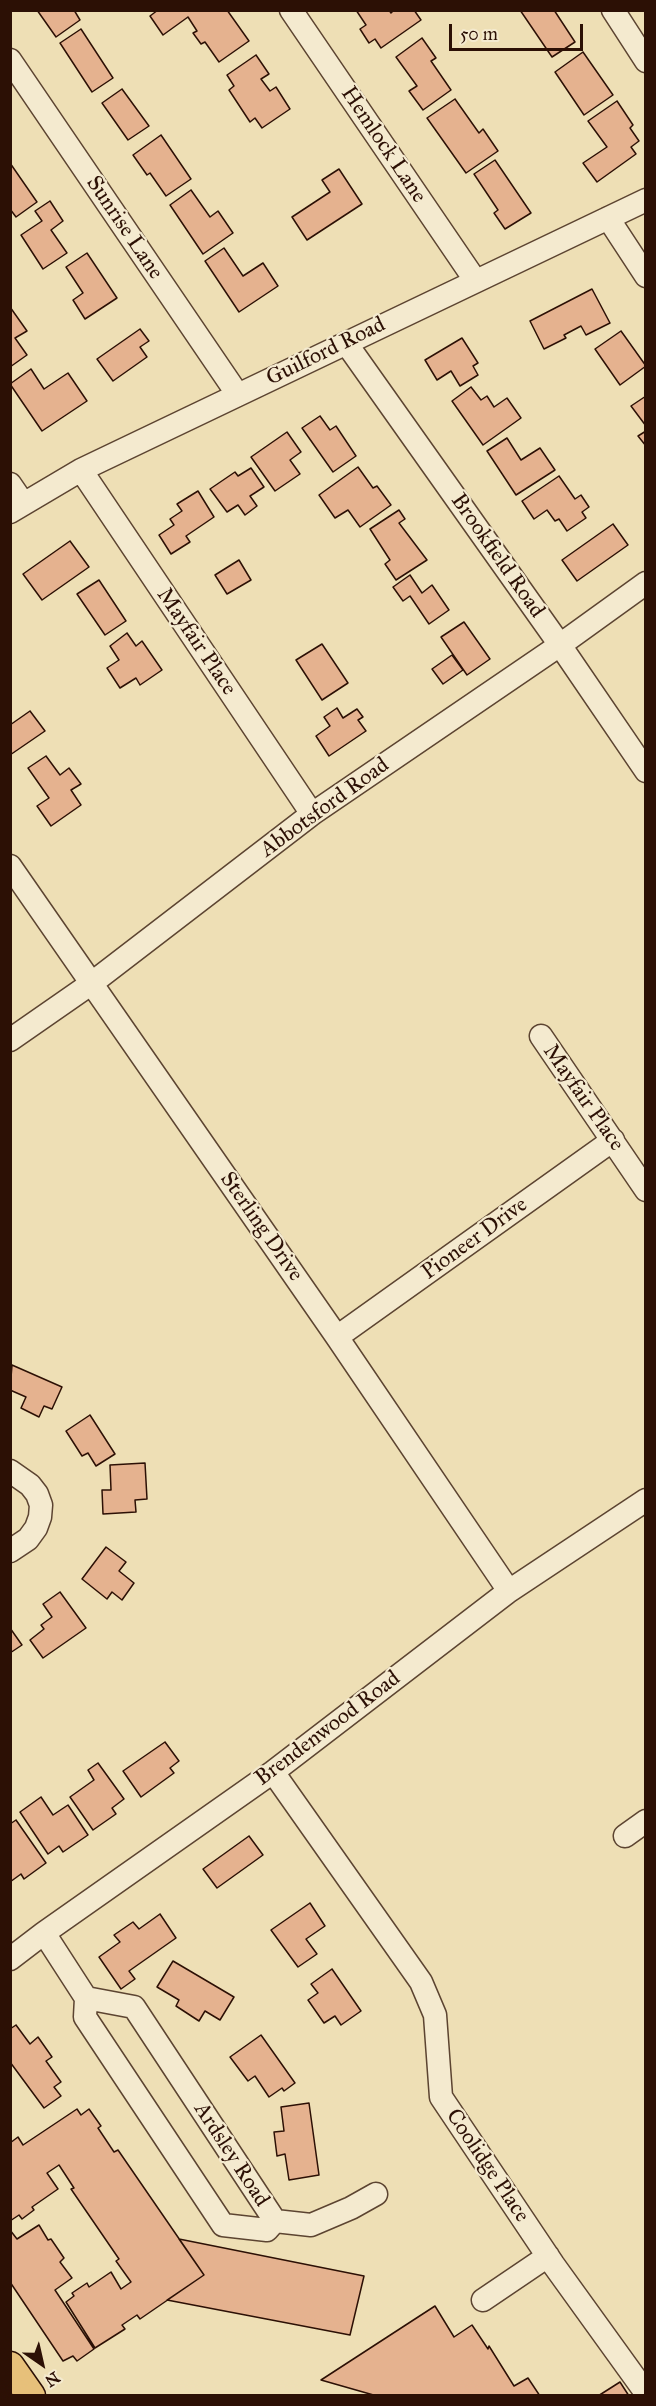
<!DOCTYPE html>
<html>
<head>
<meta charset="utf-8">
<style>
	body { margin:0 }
	#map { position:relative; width:656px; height:2406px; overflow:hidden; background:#eedfb5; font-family:"IM FELL Great Primer",serif }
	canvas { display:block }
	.frame { position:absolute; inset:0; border:12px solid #2c1005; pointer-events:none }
	.north { position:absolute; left:12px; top:2334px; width:60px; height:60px; -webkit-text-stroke:4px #f4eacf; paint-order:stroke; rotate:146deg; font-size:16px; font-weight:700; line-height:24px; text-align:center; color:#2c1005 }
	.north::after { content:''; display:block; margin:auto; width:21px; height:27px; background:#2c1005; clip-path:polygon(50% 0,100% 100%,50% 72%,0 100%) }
	.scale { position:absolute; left:449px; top:24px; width:134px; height:27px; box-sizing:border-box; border:3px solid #2c1005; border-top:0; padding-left:8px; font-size:18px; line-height:21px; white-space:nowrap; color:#2c1005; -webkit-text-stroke:4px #f4eacf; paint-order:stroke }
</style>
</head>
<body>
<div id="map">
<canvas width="656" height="2406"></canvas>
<div class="frame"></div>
<div class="north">N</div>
<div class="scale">50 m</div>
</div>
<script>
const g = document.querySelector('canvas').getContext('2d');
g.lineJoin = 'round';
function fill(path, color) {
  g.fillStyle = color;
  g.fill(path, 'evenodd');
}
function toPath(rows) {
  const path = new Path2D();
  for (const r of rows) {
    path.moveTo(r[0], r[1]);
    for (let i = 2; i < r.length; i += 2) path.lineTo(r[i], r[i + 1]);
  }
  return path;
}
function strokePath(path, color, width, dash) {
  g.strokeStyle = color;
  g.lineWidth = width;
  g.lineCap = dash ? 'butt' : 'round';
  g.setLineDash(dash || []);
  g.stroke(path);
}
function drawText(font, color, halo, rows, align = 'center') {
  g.font = font + ' "IM FELL Great Primer",serif';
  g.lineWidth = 4.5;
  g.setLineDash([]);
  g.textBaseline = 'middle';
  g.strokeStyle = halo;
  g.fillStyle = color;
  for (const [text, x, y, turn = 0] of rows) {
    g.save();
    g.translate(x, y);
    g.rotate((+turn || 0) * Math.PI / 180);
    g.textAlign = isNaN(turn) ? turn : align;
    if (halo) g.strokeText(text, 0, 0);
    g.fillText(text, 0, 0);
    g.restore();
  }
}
const building = toPath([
	[37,10,74,10,80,20,56,37,37,10],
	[158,10,227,10,249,41,219,62,205,42,201,44,193,33,197,31,188,17,163,35,150,16,158,10],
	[356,10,389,10,391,13,394,10,414,10,421,20,381,48,375,39,369,43,360,29,366,25,356,10],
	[520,10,554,10,575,42,552,57,520,10],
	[81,29,113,78,92,92,60,43,81,29],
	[422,38,436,58,431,61,451,90,423,110,409,91,417,86,396,57,422,38],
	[583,52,613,95,584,115,555,72,583,52],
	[256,55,269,74,261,79,270,91,276,87,290,109,262,128,255,118,250,122,229,90,234,86,227,75,256,55],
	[122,89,149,126,128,140,102,103,122,89],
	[455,99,479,133,483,129,498,151,466,173,427,118,455,99],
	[617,101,633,125,630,128,639,141,631,147,636,154,597,182,583,163,607,147,588,121,617,101],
	[161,135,191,179,166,196,150,173,147,175,133,155,161,135],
	[495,160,531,213,505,229,494,213,498,210,474,174,495,160],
	[10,163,37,202,16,217,10,209,10,163],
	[339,169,362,204,307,240,292,217,330,192,322,180,339,169],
	[191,190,210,217,218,211,233,233,203,254,170,205,191,190],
	[50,201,63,221,51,230,67,253,43,269,21,235,42,221,35,211,50,201],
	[224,248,243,276,263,263,278,286,239,312,205,261,224,248],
	[87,253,117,298,85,319,73,300,83,293,66,267,87,253],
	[592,289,610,323,586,335,581,326,564,335,566,338,544,349,530,321,592,289],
	[10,307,27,331,15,338,27,355,10,367,10,307],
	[140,329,149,341,140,347,147,357,113,381,97,359,140,329],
	[621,331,646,366,620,385,595,349,621,331],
	[462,338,478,363,473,366,478,375,460,386,451,371,437,380,425,360,462,338],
	[31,369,44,389,68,373,87,401,42,431,10,384,31,369],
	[471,387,481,400,487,396,494,407,507,398,521,418,483,445,452,401,471,387],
	[646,396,646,426,631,406,646,396],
	[320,416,330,430,336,426,356,456,333,472,302,428,320,416],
	[646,431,646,446,638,436,646,431],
	[287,432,301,452,290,460,300,474,275,491,251,457,287,432],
	[507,438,521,460,540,448,555,470,516,495,487,451,507,438],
	[358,467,373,488,377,486,391,505,360,527,348,510,335,518,319,495,358,467],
	[251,468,264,487,250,496,257,506,245,515,238,505,227,512,210,489,235,472,238,476,251,468],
	[559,476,575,499,581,495,589,507,582,512,586,518,567,531,559,519,555,521,547,510,534,519,522,501,559,476],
	[198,491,214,517,186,536,190,542,171,554,159,535,174,525,170,519,182,511,177,504,198,491],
	[399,510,405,519,399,523,427,560,396,580,385,564,390,560,370,529,399,510],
	[613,524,628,545,577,581,562,560,613,524],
	[70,541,89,567,42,600,23,574,70,541],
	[239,560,251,580,227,594,215,575,239,560],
	[410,575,422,593,432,585,449,610,429,624,410,596,403,601,393,587,410,575],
	[99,580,126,621,105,635,77,594,99,580],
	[464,622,490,659,467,675,441,637,464,622],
	[127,633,136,646,142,641,162,670,140,685,136,678,120,688,107,668,119,660,110,646,127,633],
	[322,644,348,683,322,700,296,660,322,644],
	[452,655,463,670,443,684,432,669,452,655],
	[337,708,343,718,357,709,363,717,358,720,366,731,329,756,316,736,330,726,324,717,337,708],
	[30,711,45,731,10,755,10,725,30,711],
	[46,756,60,775,69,768,81,784,71,790,81,805,51,826,37,806,49,798,28,768,46,756],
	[12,1365,62,1387,52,1409,44,1406,39,1417,21,1408,26,1397,10,1390,12,1365],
	[90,1415,115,1454,96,1466,88,1453,82,1456,66,1431,90,1415],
	[145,1463,147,1499,135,1500,136,1512,103,1514,102,1490,111,1490,110,1465,145,1463],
	[106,1547,126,1562,119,1571,134,1583,122,1600,112,1592,107,1599,82,1579,106,1547],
	[60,1592,86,1628,43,1658,30,1640,44,1629,41,1625,52,1617,43,1604,60,1592],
	[10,1628,22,1645,10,1653,10,1628],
	[165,1742,179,1761,170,1768,174,1773,141,1797,123,1771,165,1742],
	[98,1763,124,1799,112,1808,116,1814,93,1830,70,1797,94,1780,88,1770,98,1763],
	[41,1797,53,1815,68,1805,88,1835,63,1852,59,1846,48,1854,20,1812,41,1797],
	[16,1820,46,1863,24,1879,21,1874,10,1882,10,1824,16,1820],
	[249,1836,263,1855,217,1888,203,1869,249,1836],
	[310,1903,325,1926,306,1939,317,1954,298,1967,271,1930,310,1903],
	[160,1914,176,1938,129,1971,135,1979,121,1989,99,1957,120,1942,114,1935,133,1922,139,1929,160,1914],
	[173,1961,234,1997,220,2020,205,2011,199,2021,176,2006,179,2000,157,1987,173,1961],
	[332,1969,361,2011,341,2025,335,2016,324,2023,308,2000,318,1993,311,1984,332,1969],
	[16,2025,30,2044,38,2037,52,2057,46,2061,61,2082,54,2087,61,2096,44,2108,10,2062,10,2029,16,2025],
	[261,2035,295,2083,284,2091,282,2088,269,2097,255,2076,248,2081,230,2057,261,2035],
	[309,2103,319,2175,289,2180,285,2154,277,2156,274,2132,284,2131,281,2107,309,2103],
	[77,2109,81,2115,89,2109,101,2126,98,2128,114,2152,118,2150,204,2275,140,2319,137,2315,122,2325,125,2329,95,2348,66,2302,74,2296,72,2293,87,2283,89,2287,111,2272,121,2289,131,2282,116,2261,119,2259,71,2189,74,2188,59,2165,47,2173,58,2189,32,2207,34,2210,22,2219,19,2215,10,2221,10,2143,18,2137,23,2145,77,2109],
	[39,2225,48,2240,51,2239,64,2258,60,2262,72,2278,55,2290,94,2349,77,2361,73,2356,63,2361,10,2282,10,2230,17,2239,39,2225],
	[179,2239,364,2276,350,2335,167,2300,204,2275,179,2239],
	[435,2306,454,2337,472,2325,488,2349,489,2346,514,2386,528,2378,540,2396,377,2396,321,2380,435,2306],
	[620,2382,629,2396,598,2396,620,2382]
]);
const minor = toPath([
	[291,10,475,280],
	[613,10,646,61],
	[10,60,238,395],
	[608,218,646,276],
	[346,343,560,645,646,771],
	[81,470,312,814],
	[10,484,23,503],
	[10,512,81,470,646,200],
	[10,866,337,1337,509,1591],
	[541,1036,646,1190],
	[10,1040,92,983,312,814,560,645,646,583],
	[337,1337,613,1140],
	[10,1471,30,1485,37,1494,41,1505,40,1517,36,1528,28,1539,10,1551],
	[273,1772,421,1982,435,2015,441,2097,553,2264,646,2393],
	[625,1836,646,1821],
	[44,1933,86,1998,85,2017,223,2225,267,2230,275,2221,134,2007,86,1998],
	[10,1959,44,1933,273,1772,509,1591,646,1500],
	[275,2221,311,2225,351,2208,376,2194],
	[483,2300,548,2256]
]);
const major = toPath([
	[10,2366,31,2396]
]);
const streetNames = [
	["Hemlock Lane",383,145,56],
	["Sunrise Lane",124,228,56],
	["Guilford Road",326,352,-26],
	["Brookfield Road",497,556,55],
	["Mayfair Place",196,642,56],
	["Abbotsford Road",325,808,-36],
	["Mayfair Place",583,1098,55],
	["Sterling Drive",261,1227,55],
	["Pioneer Drive",475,1239,-36],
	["Brendenwood Road",328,1729,-37],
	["Ardsley Road",231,2155,57],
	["Coolidge Place",487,2166,56]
];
fill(building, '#e5b28f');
strokePath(building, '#2c1005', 1.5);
strokePath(minor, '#5c4431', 25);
strokePath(major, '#2c1005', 31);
strokePath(minor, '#f4eacf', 22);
strokePath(major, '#e7c07a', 28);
drawText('22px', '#2c1005', '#f4eacf', streetNames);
</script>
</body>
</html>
